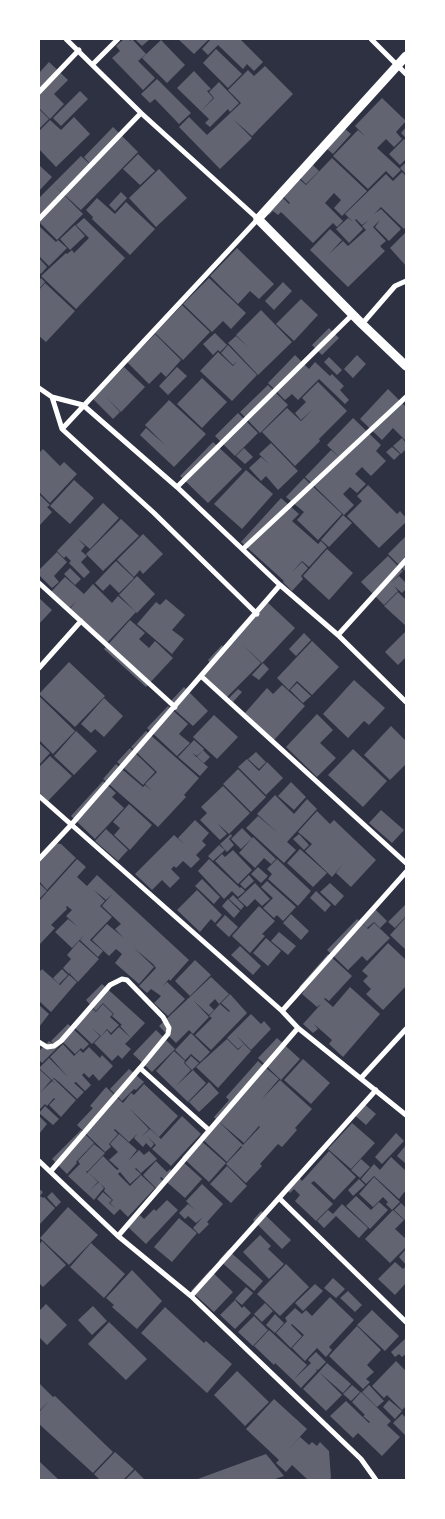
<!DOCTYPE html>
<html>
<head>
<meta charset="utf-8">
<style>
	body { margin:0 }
	#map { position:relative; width:445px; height:1519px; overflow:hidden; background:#2d3142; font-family:"Fira Sans Condensed",sans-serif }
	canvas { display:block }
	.frame { position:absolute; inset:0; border:40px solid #fff; pointer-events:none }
</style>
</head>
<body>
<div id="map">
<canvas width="445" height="1519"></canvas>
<div class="frame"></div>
</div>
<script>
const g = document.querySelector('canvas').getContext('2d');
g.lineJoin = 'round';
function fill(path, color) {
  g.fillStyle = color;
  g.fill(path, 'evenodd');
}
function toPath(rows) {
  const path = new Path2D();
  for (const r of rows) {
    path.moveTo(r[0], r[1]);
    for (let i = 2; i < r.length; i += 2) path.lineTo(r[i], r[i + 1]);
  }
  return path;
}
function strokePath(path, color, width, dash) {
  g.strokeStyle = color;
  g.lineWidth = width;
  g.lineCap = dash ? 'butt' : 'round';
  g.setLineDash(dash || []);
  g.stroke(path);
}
const building = toPath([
	[124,39,129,39,130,41,132,39,146,54,138,61,155,78,143,90,112,58,120,51,116,46],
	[135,39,150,39,142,46],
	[178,39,209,39,194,54],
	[211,39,240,39,263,62,254,71,247,64,243,69,218,45,208,55,202,49],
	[161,40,185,65,167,83,142,58],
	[216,49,242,74,228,88,203,63],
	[49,62,68,80,54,94,64,104,50,119,39,108,39,73],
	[265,66,293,94,252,136,233,119,252,138,220,169,179,127,189,117,207,135,241,103,228,90,248,70,254,76],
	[194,71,211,89,207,91,213,98,202,110,214,98,209,92,219,82,239,103,230,112,228,109,210,127,205,123,209,119,177,88],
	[157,79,191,113,179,124,155,99,150,103,141,94],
	[80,91,88,99,61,126,53,118],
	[382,98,406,121,396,132,402,139,394,147,386,139,377,148,401,170,393,178,386,171,368,189,333,156,358,130,366,137,355,126],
	[39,109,49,119,39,129],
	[74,117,90,134,56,167,39,149,39,131,50,120,61,130],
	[113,127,138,152,81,210,55,186,83,214,57,240,39,222,39,198,81,156,93,167,84,157],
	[406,127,406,138,401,133],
	[345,129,351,134,333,154,327,149],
	[404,139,406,141,406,159,400,165,389,154],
	[138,154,155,171,140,185,123,169],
	[332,158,367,191,342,216,334,208,341,200,334,193,325,203,316,194,343,221,337,227,333,223,313,243,281,212,278,215,273,211,269,215,265,211,280,195,289,204,290,203,283,196,299,179,306,185],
	[406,162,406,174,400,168],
	[39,165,52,177,39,191],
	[313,165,319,171,306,184,300,178],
	[159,169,187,198,156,227,129,198],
	[402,172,406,176,406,227,404,229,381,207,374,214,381,209,401,229,389,241,375,227,380,220,373,227,386,241,380,246,385,251,348,287,310,250,330,229,342,240,329,254,343,241,348,246,366,230,362,226,369,220,362,225,356,219,355,220,363,229,349,243,336,229,348,218,353,222,345,214,386,174,393,181],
	[121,192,127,198,115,211,109,205],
	[97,198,115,214,126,202,155,229,130,255,92,219,93,217,86,210],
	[84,218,125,258,76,309,41,276,66,253,67,254,72,250,74,253,89,238,76,225],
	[75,225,85,236,70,250,60,239],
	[39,226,56,242,58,240,67,248,49,266,39,256],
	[406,232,406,266,390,248],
	[237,248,274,284,259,299,250,291,238,304,210,276],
	[39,258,47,267,41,274,39,272],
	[41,278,45,282,39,289,39,281],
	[209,278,246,313,231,329,223,321,212,332,183,304],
	[283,282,292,291,274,310,265,301],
	[45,283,75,311,46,342,39,336,39,290],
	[301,299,318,315,294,341,276,324],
	[182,305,210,332,183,360,155,333],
	[261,310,292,342,258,375,228,343,236,336,248,347,236,335],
	[329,328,339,338,322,355,312,345],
	[215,333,227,345,220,352,218,350,213,355,203,344],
	[155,334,181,360,166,377,161,372,149,384,127,362],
	[228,345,257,375,232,401,200,371,218,352,233,366,237,361,233,365,221,353],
	[295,355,309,369,315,362,330,376,332,374,344,386,340,390,349,400,345,404,319,379,298,400,292,394,285,400,268,383],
	[357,355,366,364,353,378,344,369],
	[329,357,342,370,337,375,324,362],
	[124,367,145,387,121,412,106,397,120,412,113,419,92,398],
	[177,367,187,376,168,395,159,386],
	[202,378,227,402,202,428,177,404],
	[318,382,347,411,319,439,320,441,295,466,262,432,287,408,301,421,313,409,301,420,295,413,306,402,302,398],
	[268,385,288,405,260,433,240,412],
	[388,389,406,407,406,441,393,428,382,440,360,419],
	[169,400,206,434,174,467,140,435,146,428,165,445,145,425],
	[238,413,258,433,235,456,215,436],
	[353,418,381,445,376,451,386,461,371,476,362,467,355,474,366,484,357,493,350,487,343,494,354,505,344,515,305,477,331,450,340,458,327,445],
	[402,438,406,443,406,449,401,454,393,446],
	[213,442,242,469,208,503,180,476],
	[271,443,298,471,278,490,266,476,261,481,249,468,261,457,270,465,259,454],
	[392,447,400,454,394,460,386,452],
	[244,448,253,457,245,464,236,456],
	[43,449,60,466,64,462,77,474,50,503,39,492,39,453],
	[246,470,273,494,242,529,214,504],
	[304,478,342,514,318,540,297,520,304,512,286,497],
	[74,480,94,498,70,524,50,506],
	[368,485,397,514,400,511,406,518,406,522,379,548,347,516,362,501,357,496],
	[39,494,50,505,47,507,52,512,39,526],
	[281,498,299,514,292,521,318,544,321,541,327,547,309,567,302,561,292,572,302,562,308,568,301,576,303,579,292,591,283,582,284,581,241,542],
	[103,503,119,518,90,549,78,539,85,546,81,551,87,556,81,562,90,572,84,578,69,563,71,561,66,556,64,558,57,551],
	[343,515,352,523,329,547,321,540],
	[121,519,139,536,103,571,86,554],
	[143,534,163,554,143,574,140,570,134,577,117,560],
	[406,536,406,572,388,554],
	[327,549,353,573,329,600,303,576],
	[57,552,67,562,54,576,59,582,52,588,39,575,39,570],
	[388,556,403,571,391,583,399,576,406,583,406,589,402,593,394,586,398,591,384,605,361,582],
	[116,561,134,578,119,593,110,584,103,591,95,583],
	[70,568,81,579,75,585,64,574],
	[137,576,155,594,137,613,119,595],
	[65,577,84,594,93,584,112,603,118,596,136,612,107,643,70,609,76,601,67,611,49,594],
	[398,592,405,599,406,597,406,626,384,606],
	[39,598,52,610,39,624],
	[166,599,185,615,172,630,184,639,172,654,137,624,156,602,160,605],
	[265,600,295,628,262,663,243,645,261,663,225,699,199,675,210,663,208,660,222,645,224,648,234,637,232,635],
	[130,620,145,633,139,639,149,648,155,641,173,658,146,687,104,649],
	[406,631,406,657,398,665,385,652],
	[304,633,311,640,296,656,289,649],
	[312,641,339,667,312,695,297,681,289,690,277,678],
	[69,662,105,696,75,727,39,694],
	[263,663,269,669,259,680,252,675],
	[354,680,385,708,369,725,364,721,348,738,323,714],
	[297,683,311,696,303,703,290,690],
	[282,685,305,706,274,740,245,713,267,688,273,694],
	[184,687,208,711,193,726,168,704],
	[238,689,242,692,233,702,229,698],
	[39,696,75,731,53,754,39,740],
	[104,698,123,716,104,737,95,729,91,733,81,724],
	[168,706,188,724,179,734,190,743,177,756,147,728],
	[317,714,333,730,320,743,336,758,317,777,286,747],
	[214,715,238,737,217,759,193,737],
	[391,726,406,741,406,764,390,780,364,755],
	[76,731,97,751,74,775,54,756],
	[146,731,199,778,184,795,186,797,158,827,103,779,116,764,143,787,135,796,145,785,152,791,145,784,157,772,131,747],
	[194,740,204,749,197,756,192,753,208,767,200,776,178,757],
	[39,743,50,753,39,765],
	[130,748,155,772,143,785,117,762],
	[353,749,387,781,363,807,328,775],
	[203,750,210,757,204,763,197,757],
	[256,752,266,762,259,769,248,759],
	[50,756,72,776,48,801,39,792,39,767],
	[247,759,259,771,267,762,283,778,266,795,238,767],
	[238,769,266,797,251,812,223,784],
	[103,781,116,793,112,797,124,808,95,839,71,816],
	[291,782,306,797,294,810,278,796],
	[223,786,250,813,229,834,217,823,227,834,220,840,200,820,207,813,201,807],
	[275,795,294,814,307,799,317,809,287,842,296,850,284,863,246,828,258,816,278,833,257,814],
	[129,804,152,825,130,850,114,835,120,828,113,822],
	[381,810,404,830,392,843,369,823],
	[317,811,330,824,334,820,376,860,351,887,336,873,344,863,332,877,305,851,312,844,298,832],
	[195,820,209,833,202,841,206,845,196,855,200,859,191,868,183,861,176,868,174,866,171,869,180,878,170,888,162,880,152,890,135,874,174,835,185,845,178,838],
	[242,828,252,838,241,849,231,839],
	[106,829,128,850,118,861,95,841],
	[231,834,232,836,229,839,234,845,227,852,220,844],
	[299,834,309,845,304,850,293,839],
	[253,837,276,859,271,864,264,858,255,868,239,853],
	[52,843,61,844,76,858,47,890,39,881,39,858],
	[219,845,225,850,213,861,208,856],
	[300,849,327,873,313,887,287,863],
	[233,850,252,870,238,884,215,861,222,854,225,857],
	[77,859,86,867,77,877,87,886,97,875,189,960,170,981,169,979,162,987,167,982,185,999,168,1016,154,1003,161,996,151,989,147,993,139,986,156,968,153,964,134,948,154,967,139,984,115,963,122,954,116,949,109,956,92,940,107,924,124,938,115,929,121,924,102,906,113,893,106,900,94,890,105,901,100,906,112,917,90,940,103,951,98,957,80,940,85,934,72,948,55,932,68,919,78,927,66,916,72,910,67,906,66,907,67,909,51,925,55,928,39,945,39,901],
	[209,859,240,888,241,887,245,891,238,897,232,891,224,899,198,871],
	[277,859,311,891,298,906,268,879,272,874,267,869],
	[258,867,268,876,261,883,251,874],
	[249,875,254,881,245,889,240,884],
	[202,879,220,897,214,904,195,886],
	[267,881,296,907,283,921,277,915,274,918,263,908,273,898,261,887],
	[39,883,47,891,39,899],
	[255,883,270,899,262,906,255,899,247,907,238,899],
	[330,883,344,896,335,906,320,892],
	[197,890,222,915,215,923,211,919,200,932,177,910],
	[316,891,331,905,325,912,310,898],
	[233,895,244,906,241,910,229,899],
	[228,899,240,911,234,918,222,906],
	[405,905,406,906,406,916,395,928,388,922],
	[259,906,275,921,262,934,265,936,250,953,232,936],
	[373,907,387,921,380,928,374,922,367,928,359,920],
	[291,914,309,931,301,940,283,923],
	[225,915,238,927,229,937,216,925],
	[406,917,406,950,390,935],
	[357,919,368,929,374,923,390,938,367,961,362,956,348,970,327,950],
	[279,932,296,946,288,955,271,941],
	[266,938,281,951,268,966,253,953],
	[79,941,99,959,78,982,70,974,71,972,69,974,63,968,71,959,67,955],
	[388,943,406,960,406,986,383,1010,366,994,371,989,363,981,368,976,362,971],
	[240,946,261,966,253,975,231,955],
	[328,954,352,976,329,1001,325,998,324,999,333,1007,350,987,380,1014,343,1057,329,1044,332,1040,314,1024,318,1029,313,1033,303,1024,321,1004,317,1007,302,994,304,991,299,987],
	[195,960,211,975,190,996,175,981],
	[39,969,41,971,42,969,61,986,60,985,69,975,77,982,51,1012,39,1001],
	[62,969,68,975,59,984,53,978],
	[211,977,229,994,219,1004,215,999,209,1005,214,1010,209,1015,193,1000,209,1017,193,1034,189,1030,176,1043,159,1026],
	[102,984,145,1023,131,1038,120,1026,122,1025,112,1016,114,1014,103,1003,96,1011,86,1000],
	[230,994,247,1013,211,1050,195,1035,212,1018,209,1016,220,1004,229,1012,230,1011,221,1003],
	[103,1004,113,1014,110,1017,119,1025,111,1033,107,1029,101,1036,92,1028,100,1036,92,1044,74,1027,93,1009,96,1012],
	[39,1005,49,1014,39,1027],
	[251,1014,261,1024,264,1021,271,1029,251,1050,236,1035,244,1044,238,1049,227,1038],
	[68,1024,89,1044,83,1050,81,1048,75,1054,63,1042,42,1063,39,1060,39,1051,49,1041,54,1045,51,1041],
	[119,1027,131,1038,125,1044,131,1049,122,1059,118,1055,112,1061,94,1043,107,1030,111,1035],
	[156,1030,175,1049,152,1072,133,1054],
	[191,1033,210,1052,200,1062,191,1054,185,1060,175,1050],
	[277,1038,300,1059,281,1080,258,1058],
	[227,1039,238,1050,244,1044,251,1051,218,1088,196,1067],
	[63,1044,74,1056,80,1050,83,1053,89,1047,100,1058,102,1055,113,1066,99,1081,93,1074,89,1078,84,1073,82,1075,91,1085,85,1091,76,1082,74,1083,84,1092,77,1099,59,1082,54,1078,52,1080,39,1068,49,1058,69,1078,50,1057],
	[174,1051,185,1061,184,1063,191,1070,176,1086,193,1070,206,1083,188,1102,156,1071],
	[191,1056,199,1063,192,1070,185,1063],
	[303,1059,330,1083,311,1104,284,1080],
	[258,1061,279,1079,261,1100,280,1080,312,1109,295,1128,297,1130,282,1147,278,1144,260,1164,262,1166,246,1183,226,1164,242,1147,248,1152,241,1146,227,1162,200,1137,216,1119,214,1117,229,1100,226,1097],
	[217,1120,244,1143,259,1126,260,1127,243,1145],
	[39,1069,51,1080,41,1092,52,1081,55,1083,52,1080,54,1079,76,1100,61,1117,49,1105,55,1099,63,1106,54,1098,47,1106,45,1104,39,1110],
	[129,1069,144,1082,136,1090,134,1089,122,1101,110,1089],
	[209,1082,219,1093,199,1112,189,1102],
	[144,1084,178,1116,159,1137,129,1108,149,1129,141,1137,150,1129,161,1139,182,1116,201,1134,171,1166,152,1149,156,1145,147,1136,154,1144,151,1148,146,1143,143,1147,134,1138,138,1133,129,1142,115,1129,114,1130,118,1134,109,1144,111,1147,105,1152,77,1125,93,1108,90,1106,106,1087,123,1103,131,1093,134,1095],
	[362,1102,376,1114,366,1125,352,1113],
	[45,1106,59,1119,53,1125,39,1113],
	[39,1116,47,1124,39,1134],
	[352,1123,375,1143,351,1169,328,1149],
	[81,1130,94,1143,76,1162,77,1163,67,1174,52,1159],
	[396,1133,404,1141,382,1164,375,1157],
	[119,1134,137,1150,128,1161,139,1150,144,1155,149,1151,157,1159,141,1173,136,1168,135,1169,141,1174,130,1184,120,1172,118,1174,130,1186,141,1175,155,1188,128,1217,120,1209,114,1215,97,1199,103,1192,112,1200,109,1203,115,1208,110,1203,113,1200,104,1191,105,1188,88,1172,103,1156,117,1170,119,1169,109,1160,118,1152,110,1144],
	[199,1139,226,1163,209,1182,182,1157],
	[94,1144,105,1153,88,1171,86,1171,87,1172,86,1174,88,1172,98,1182,89,1191,99,1182,104,1188,94,1200,68,1176,80,1164,78,1161],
	[406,1145,406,1164,397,1156],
	[329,1151,356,1177,334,1200,314,1181,311,1183,333,1204,316,1221,295,1201,300,1195,294,1189,290,1193,284,1188,297,1175,302,1181],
	[391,1157,406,1171,406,1190,399,1199,374,1176,366,1184,361,1179,374,1164,380,1170],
	[361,1159,370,1167,360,1178,351,1170],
	[181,1160,202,1179,185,1198,161,1177,160,1178,163,1181,156,1188,143,1175,156,1161,167,1172,170,1169,175,1174,172,1170],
	[227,1166,247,1186,231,1203,210,1184],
	[374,1177,400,1202,392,1210,386,1204,388,1202,383,1197,373,1207,359,1194],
	[359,1179,365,1185,353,1196,348,1190],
	[202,1184,223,1204,207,1222,209,1224,199,1234,193,1228,203,1217,196,1223,188,1216,185,1219,179,1213,188,1204,195,1210,186,1201],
	[39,1189,43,1192,40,1196,43,1198,44,1197,55,1208,39,1225],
	[52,1192,61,1202,56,1207,47,1197],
	[356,1196,371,1210,379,1202,388,1210,370,1229,346,1206],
	[167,1200,178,1210,146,1244,128,1227,140,1215,144,1219,154,1209,156,1211],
	[401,1203,406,1208,406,1221,394,1210],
	[342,1204,368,1228,359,1238,336,1216,324,1228,317,1221,328,1210,333,1214],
	[68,1207,98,1235,69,1265,40,1238],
	[393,1210,404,1220,395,1229,406,1239,406,1247,390,1263,365,1239],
	[261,1211,291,1240,282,1249,253,1220],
	[179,1218,197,1233,172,1262,154,1247],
	[260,1235,271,1246,268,1249,284,1264,269,1279,243,1252],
	[42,1241,66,1265,43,1287,39,1283,39,1245],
	[91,1243,125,1274,104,1298,70,1267],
	[406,1249,406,1265,399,1257],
	[228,1250,263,1281,254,1291,219,1260],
	[395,1262,403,1269,406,1266,406,1283,395,1295,378,1279],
	[286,1264,309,1287,280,1316,257,1294],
	[132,1270,162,1301,137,1329,112,1307,114,1305,106,1298],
	[210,1270,233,1292,214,1312,191,1291],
	[333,1278,345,1289,336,1298,324,1288],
	[315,1284,323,1291,303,1311,295,1303],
	[246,1287,253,1293,242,1305,235,1299],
	[348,1291,362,1305,355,1312,340,1298],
	[330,1297,354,1320,329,1347,332,1350,326,1357,317,1348,305,1361,292,1348,304,1335,292,1324,291,1325,302,1336,291,1348,276,1333,287,1321,285,1318,295,1308,302,1314,306,1310,312,1316],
	[235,1300,242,1308,244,1306,251,1313,235,1329,220,1315],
	[265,1303,273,1311,262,1322,254,1314],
	[46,1304,67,1325,47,1345,39,1337,39,1311],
	[93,1306,107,1321,92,1335,78,1320],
	[165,1307,204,1343,206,1341,232,1364,207,1393,141,1333],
	[372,1310,399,1336,385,1351,357,1325],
	[275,1314,284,1323,275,1333,266,1325],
	[254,1316,268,1330,253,1346,238,1332],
	[109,1322,147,1359,126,1380,88,1344],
	[357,1326,381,1350,367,1365,374,1372,366,1379,370,1382,363,1389,329,1356],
	[269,1330,307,1365,293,1380,275,1363,274,1365,254,1346],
	[406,1338,406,1354,402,1357,399,1354,395,1357,391,1352],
	[316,1352,326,1362,318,1370,316,1369,317,1371,301,1388,293,1380,311,1363,308,1360],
	[396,1361,406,1371,406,1406,402,1410,387,1395,384,1398,372,1386],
	[327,1363,351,1384,343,1393,319,1372],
	[237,1371,269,1402,245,1426,214,1395],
	[319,1372,342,1395,326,1411,303,1389],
	[39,1383,53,1397,55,1396,113,1452,93,1473,39,1424,39,1412,50,1400,39,1411],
	[352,1385,360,1392,351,1401,343,1394],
	[369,1385,384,1401,377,1407,362,1392],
	[361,1392,391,1421,387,1425,400,1437,382,1456,358,1433,353,1438,330,1416,346,1401,369,1423,370,1422,363,1416,365,1415,352,1402],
	[274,1399,307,1429,286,1452,300,1437,309,1445,312,1442,317,1446,320,1442,329,1451,331,1478,329,1480,308,1480,292,1465,286,1472,276,1463,279,1460,246,1429],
	[389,1400,402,1411,395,1419,383,1407],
	[402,1414,406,1418,406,1436,393,1423],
	[115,1452,134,1469,123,1480,100,1480,94,1474],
	[266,1454,284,1476,272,1480,195,1480],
	[40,1462,59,1480,39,1480,39,1464],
	[135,1470,145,1480,125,1480]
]);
const minor = toPath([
	[371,39,406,74],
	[93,64,118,39],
	[39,92,79,50],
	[39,219,141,113],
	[362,324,395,286,406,281],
	[39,388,52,397,83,405,177,487,280,585,338,635,406,702],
	[52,397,62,429,154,513,257,614],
	[62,429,258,219,141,113,66,39],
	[177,487,352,315],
	[243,549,406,397],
	[39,583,175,707],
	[338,635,406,560],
	[39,668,81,621],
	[202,677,406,863],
	[39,796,282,1011,298,1028,406,1115],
	[39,859,71,825,280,585],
	[282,1011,406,872],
	[39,1042,47,1047,54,1046,61,1041,110,985,122,979,127,980,163,1017,169,1028,168,1034,140,1068,51,1171],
	[140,1068,209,1130],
	[361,1078,406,1029],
	[39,1161,118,1236,191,1296,361,1459,376,1480],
	[279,1198,406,1322],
	[118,1236,298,1028],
	[191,1296,376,1090]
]);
const tertiary = toPath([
	[406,56,258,219,362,324,406,366]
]);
fill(building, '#626471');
strokePath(minor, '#fff', 5);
strokePath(tertiary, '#fff', 9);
</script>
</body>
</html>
